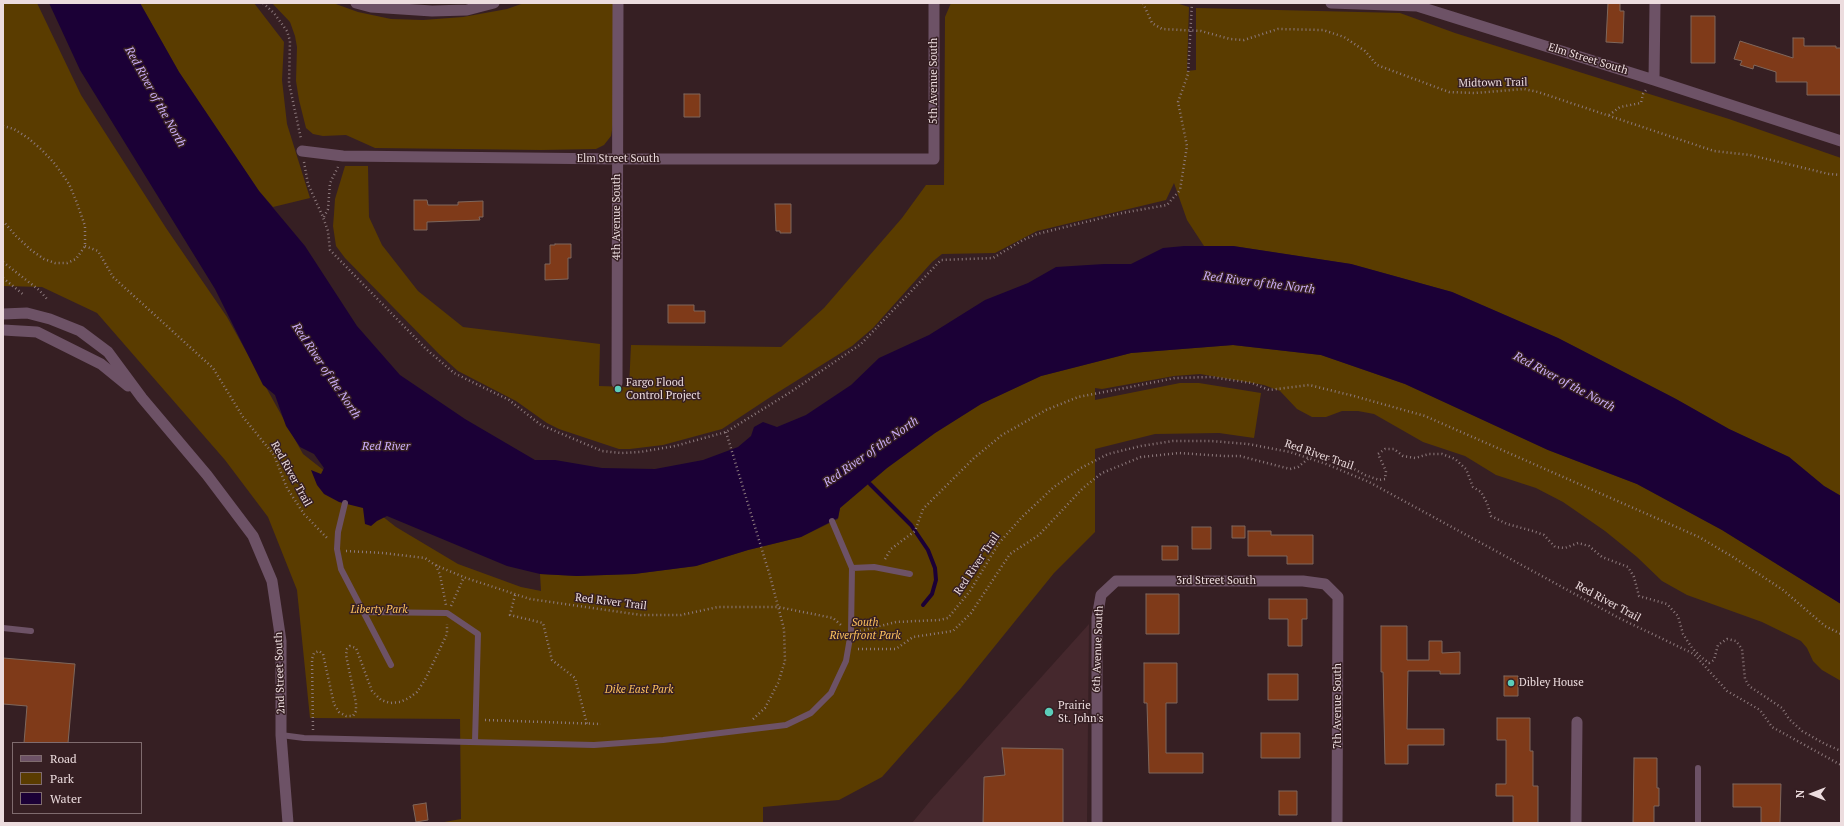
<!DOCTYPE html>
<html>
<head>
<meta charset="utf-8">
<style>
	body { margin:0 }
	#map { position:relative; width:1844px; height:826px; overflow:hidden; background:#361f23; font-family:"PT Serif",serif }
	canvas { display:block }
	.frame { position:absolute; inset:0; border:4px solid #ecdcde; pointer-events:none }
	.legend { position:absolute; left:12px; top:742px; width:130px; height:72px; box-sizing:border-box; background:#361f23; border:1px solid #7f6b6e; margin:0; padding:5px 7px; list-style:none; font-size:12px; color:#ecdcde }
	.legend li { display:flex; align-items:center; gap:8px; height:20px }
	.legend b { width:20px; border:1px solid #7f6b6e }
	.north { position:absolute; left:1792px; top:774px; width:40px; height:40px; -webkit-text-stroke:3px #361f23; paint-order:stroke; rotate:270deg; font-size:11px; font-weight:700; line-height:16px; text-align:center; color:#ecdcde }
	.north::after { content:''; display:block; margin:auto; width:14px; height:18px; background:#ecdcde; clip-path:polygon(50% 0,100% 100%,50% 72%,0 100%) }
</style>
</head>
<body>
<div id="map">
<canvas width="1844" height="826"></canvas>
<div class="frame"></div>
<ul class="legend">
<li><b style="height:5px;background:#6d5266"></b>Road</li>
<li><b style="height:11px;background:#5a3c00"></b>Park</li>
<li><b style="height:11px;background:#1b0036"></b>Water</li>
</ul>
<div class="north">N</div>
</div>
<script>
const g = document.querySelector('canvas').getContext('2d');
g.lineJoin = 'round';
function fill(path, color) {
  g.fillStyle = color;
  g.fill(path, 'evenodd');
}
function toPath(rows) {
  const path = new Path2D();
  for (const r of rows) {
    path.moveTo(r[0], r[1]);
    for (let i = 2; i < r.length; i += 2) path.lineTo(r[i], r[i + 1]);
  }
  return path;
}
function strokePath(path, color, width, dash) {
  g.strokeStyle = color;
  g.lineWidth = width;
  g.lineCap = dash ? 'butt' : 'round';
  g.setLineDash(dash || []);
  g.stroke(path);
}
function drawText(font, color, halo, rows, align = 'center') {
  g.font = font + ' "PT Serif",serif';
  g.lineWidth = 3;
  g.setLineDash([]);
  g.textBaseline = 'middle';
  g.strokeStyle = halo;
  g.fillStyle = color;
  for (const [text, x, y, turn = 0] of rows) {
    g.save();
    g.translate(x, y);
    g.rotate((+turn || 0) * Math.PI / 180);
    g.textAlign = isNaN(turn) ? turn : align;
    if (halo) g.strokeText(text, 0, 0);
    g.fillText(text, 0, 0);
    g.restore();
  }
}
const built = toPath([
	[1089,624,1087,823,912,823,931,800]
]);
const green = toPath([
	[3,3,37,3,81,95,166,228,227,317,303,454,396,527,458,564,521,587,541,591,540,574,577,576,634,574,696,566,748,550,801,537,838,519,840,508,887,468,935,433,981,404,1041,376,1131,353,1233,345,1321,355,1405,384,1548,450,1637,484,1722,530,1841,604,1841,681,1822,670,1813,661,1807,648,1801,641,1762,622,1687,595,1662,581,1637,557,1605,531,1563,502,1536,488,1496,475,1465,456,1423,442,1374,414,1358,411,1342,411,1326,417,1312,417,1297,409,1280,391,1264,385,1200,374,1174,376,1102,389,1095,388,1095,400,1180,383,1199,383,1261,393,1254,438,1219,433,1155,434,1095,449,1095,532,1054,573,961,688,882,777,839,800,763,807,763,823,439,823,461,819,460,719,310,718,297,590,268,517,225,460,97,313,42,287,3,286],
	[140,3,254,3,284,42,282,80,287,124,310,198,273,207,259,191,179,72],
	[272,3,333,3,358,12,391,19,423,20,463,17,507,9,524,3,614,3,613,124,611,136,604,145,596,149,541,150,375,148,346,135,323,136,313,134,306,128,299,100,296,81,297,47,295,36,290,22],
	[951,3,1176,3,1189,7,1187,71,1196,70,1196,8,1400,13,1455,33,1729,119,1841,158,1841,496,1824,486,1789,457,1729,429,1676,399,1558,338,1452,292,1351,264,1233,246,1204,246,1187,220,1174,183,1166,200,1037,231,995,253,942,254,932,262,873,328,852,346,772,396,722,429,663,445,630,449,619,449,559,429,547,423,516,401,458,371,439,354,345,258,336,246,333,226,334,214,335,199,345,166,368,166,369,217,382,245,418,291,463,327,600,344,599,386,629,387,631,345,781,347,824,308,902,218,926,185,944,185,945,17]
]);
const water = toPath([
	[49,3,140,3,179,72,259,191,305,246,357,326,400,375,465,419,535,460,555,460,602,468,655,469,703,460,738,447,751,436,754,427,763,422,777,427,806,415,851,385,879,358,929,335,985,300,1028,283,1056,267,1104,264,1131,264,1163,248,1184,246,1233,246,1351,264,1452,292,1558,338,1676,399,1729,429,1789,457,1824,486,1841,496,1841,604,1722,530,1637,484,1548,450,1405,384,1321,355,1233,345,1131,353,1041,376,981,404,935,433,887,468,840,508,838,518,801,537,748,550,696,566,634,574,577,576,540,574,507,566,387,516,377,521,371,526,365,524,363,508,339,502,324,494,317,485,311,470,321,474,324,468,314,454,300,447,286,426,275,395,263,385,215,289,80,70]
]);
const stream = toPath([
	[870,484,911,525,928,550,935,568,936,580,932,594,923,605]
]);
const building = toPath([
	[1608,3,1620,3,1620,11,1624,11,1623,43,1606,42,1608,3],
	[1691,16,1715,16,1715,63,1691,63,1691,16],
	[1793,38,1804,38,1804,46,1836,46,1836,48,1841,48,1841,95,1807,95,1807,82,1776,82,1776,72,1754,65,1753,69,1740,65,1742,61,1734,59,1740,41,1793,58,1793,38],
	[684,94,700,94,700,117,684,117,684,94],
	[414,200,427,200,428,205,458,205,458,202,483,201,483,217,479,217,480,220,427,222,427,230,414,230,414,200],
	[775,204,791,204,791,233,780,233,780,231,776,231,775,204],
	[555,244,571,244,571,258,568,258,568,279,545,280,545,264,550,264,550,245,555,245,555,244],
	[668,305,694,305,694,311,705,311,705,323,668,323,668,305],
	[1232,526,1245,526,1245,538,1232,538,1232,526],
	[1192,527,1211,527,1211,549,1192,549,1192,527],
	[1248,531,1271,531,1271,535,1313,535,1313,564,1287,564,1287,556,1248,556,1248,531],
	[1162,546,1178,546,1178,560,1162,560,1162,546],
	[1146,594,1179,594,1179,634,1146,634,1146,594],
	[1269,599,1307,599,1307,619,1302,619,1302,646,1288,646,1288,619,1269,619,1269,599],
	[1381,626,1407,626,1407,660,1429,660,1429,641,1442,641,1442,653,1460,652,1460,674,1440,674,1440,671,1408,671,1407,729,1444,729,1444,745,1408,745,1408,764,1385,764,1383,672,1381,672,1381,626],
	[3,658,75,664,68,743,24,743,27,706,3,704,3,658],
	[1144,663,1177,663,1177,703,1166,703,1166,753,1203,753,1203,773,1149,773,1147,703,1144,703,1144,663],
	[1268,674,1298,674,1298,700,1268,700,1268,674],
	[1504,676,1518,676,1518,696,1504,696,1504,676],
	[1497,718,1530,718,1530,751,1533,751,1533,786,1538,786,1538,823,1513,823,1513,796,1496,796,1496,784,1506,784,1506,740,1497,740,1497,718],
	[1261,733,1300,733,1300,758,1261,758,1261,733],
	[1002,748,1063,749,1063,823,983,823,984,777,1005,775,1002,748],
	[1634,758,1657,758,1657,788,1659,788,1659,806,1654,806,1654,823,1633,823,1634,758],
	[1733,784,1781,784,1780,823,1761,823,1761,807,1733,807,1733,784],
	[1279,791,1297,791,1297,815,1279,815,1279,791],
	[426,803,428,820,416,822,413,805,426,803]
]);
const path = toPath([
	[263,3,274,13,287,31,290,41,289,83,301,139],
	[1143,3,1152,23,1162,29,1201,31,1230,39,1244,40,1278,29,1323,30,1344,37,1365,51,1377,65,1449,92,1475,93,1524,89,1538,92,1714,151,1750,155,1829,174,1841,175],
	[1609,115,1620,107,1641,103,1643,94,1646,90],
	[3,126,14,129,28,138,42,150,55,164,69,184,77,203,85,226,85,246,76,259,67,263,55,263,44,259,31,250,16,236,3,221],
	[304,162,308,184,323,217,328,231,330,250,426,349,454,373,509,400,541,425,602,451,621,453,640,452,675,446,726,432,789,393,861,344,941,260,993,258,1023,240,1037,234,1122,213,1167,205,1180,190,1187,146,1178,102,1188,74,1192,3],
	[324,217,328,209,330,183,338,167],
	[85,246,98,251,113,277,213,368,243,417,274,455,287,488,304,514,328,539],
	[3,262,39,290,47,299],
	[3,278,24,295],
	[726,432,770,576,784,629,785,661,778,683,765,708,752,720],
	[346,551,383,553,425,558,435,565,466,578,530,599,641,615,681,615,718,607,778,607,833,618,841,625],
	[885,559,891,549,915,531,923,509,974,458,1002,435,1046,410,1078,397,1130,387,1175,378,1211,377,1252,383,1269,390,1309,385,1354,396,1425,416,1699,537,1733,557,1783,590,1825,626,1841,634],
	[436,565,440,575,446,605],
	[515,595,510,615,543,623,552,660,575,678,587,724],
	[451,606,464,577],
	[860,631,896,622,939,620,948,618,970,591,999,543,1022,517,1054,487,1081,468,1108,454,1141,446,1173,441,1211,441,1248,444,1290,452,1326,464,1369,482,1619,618,1694,654,1727,691,1760,710,1772,727,1841,765],
	[858,649,896,649,913,637,953,631,971,613,1010,554,1039,535,1083,488,1102,473,1141,457,1179,453,1224,456,1240,456,1290,469,1298,467,1314,454,1347,465,1365,475,1379,480,1385,479,1386,471,1378,454,1385,449,1394,449,1403,456,1415,458,1429,454,1442,454,1455,459,1466,469,1473,487,1481,492,1487,503,1491,516,1507,524,1533,531,1544,535,1555,547,1565,548,1578,543,1589,546,1602,557,1628,567,1634,577,1639,596,1667,604,1678,616,1683,634,1692,648,1701,657,1709,663,1714,660,1718,645,1727,639,1736,641,1742,649,1745,679,1749,686,1782,708,1789,719,1802,731,1825,744,1841,751],
	[485,720,601,724],
	[313,730,312,659,314,653,319,651,323,654,334,704,339,712,346,716,353,716,356,711,356,703,346,655,347,649,350,646,356,648,372,691,381,700,390,703,400,702,409,698,417,692,426,678,447,634,447,624]
]);
const service = toPath([
	[345,503,338,532,337,549,341,569,391,665],
	[852,568,874,567,910,574],
	[364,612,447,613,478,634,475,741],
	[3,628,31,631],
	[281,735,304,738,594,745,663,740,786,725,811,713,831,693,846,661,851,632,852,568,832,521],
	[1698,823,1698,768]
]);
const minor = toPath([
	[356,3,371,7,432,11,467,10,494,3],
	[1331,3,1417,6,1654,80,1841,141],
	[1654,80,1655,3],
	[302,151,343,156,617,159,934,159,934,3],
	[617,383,618,3],
	[1097,823,1097,618,1101,595,1116,581,1303,581,1325,584,1338,597,1337,823],
	[1576,823,1577,722]
]);
const tertiary = toPath([
	[3,314,27,313,50,319,80,331,108,352,142,398,207,475,253,536,272,581,281,641,281,735,288,823],
	[3,330,37,332,101,364,128,386]
]);
const markers = [
	[618,389,4,"#5cceba"],
	[1511,683,4,"#5cceba"],
	[1049,712,5,"#5cceba"]
];
const streetNames = [
	["Elm Street South",1588,59,17],
	["5th Avenue South",934,81,-90],
	["Midtown Trail",1493,83,-1],
	["Elm Street South",618,159],
	["4th Avenue South",617,217,-90],
	["Red River Trail",1319,455,19],
	["Red River Trail",291,474,61],
	["Red River Trail",977,564,-56],
	["3rd Street South",1216,581],
	["Red River Trail",611,602,7],
	["Red River Trail",1608,602,28],
	["6th Avenue South",1098,649,-88],
	["2nd Street South",280,673,-92],
	["7th Avenue South",1338,706,-90]
];
const poiNames = [
	["Fargo Flood",626,383],
	["Control Project",626,396],
	["Dibley House",1519,683],
	["Prairie",1058,706],
	["St. John's",1058,719]
];
const parkNames = [
	["Liberty Park",379,610],
	["South",865,623],
	["Riverfront Park",865,636],
	["Dike East Park",639,690]
];
const waterNames = [
	["Red River of the North",155,97,61],
	["Red River of the North",1259,283,7],
	["Red River of the North",326,371,56],
	["Red River of the North",1564,382,28],
	["Red River",386,447],
	["Red River of the North",871,452,-35]
];
fill(built, '#45282d');
fill(green, '#5a3c00');
fill(water, '#1b0036');
strokePath(stream, '#1b0036', 4);
fill(building, '#7f3a19');
strokePath(building, '#7f675c', 1);
strokePath(path, '#8d7a7d', 2.5, [1, 3]);
strokePath(service, '#6d5266', 6);
strokePath(minor, '#6d5266', 11);
strokePath(tertiary, '#6d5266', 11);
for (const [x, y, r, color] of markers) {
  const dot = new Path2D();
  dot.arc(x, y, r, 0, 2 * Math.PI);
  g.fillStyle = color;
  g.fill(dot);
  strokePath(dot, '#361f23', 1.5);
}
drawText('11px', '#ecdcde', '#361f23', streetNames);
drawText('11px', '#ecdcde', '#361f23', poiNames, 'left');
drawText('italic 11px', '#fec25e', '#361f23', parkNames);
drawText('italic 12px', '#cbaef9', '#361f23', waterNames);
</script>
</body>
</html>
